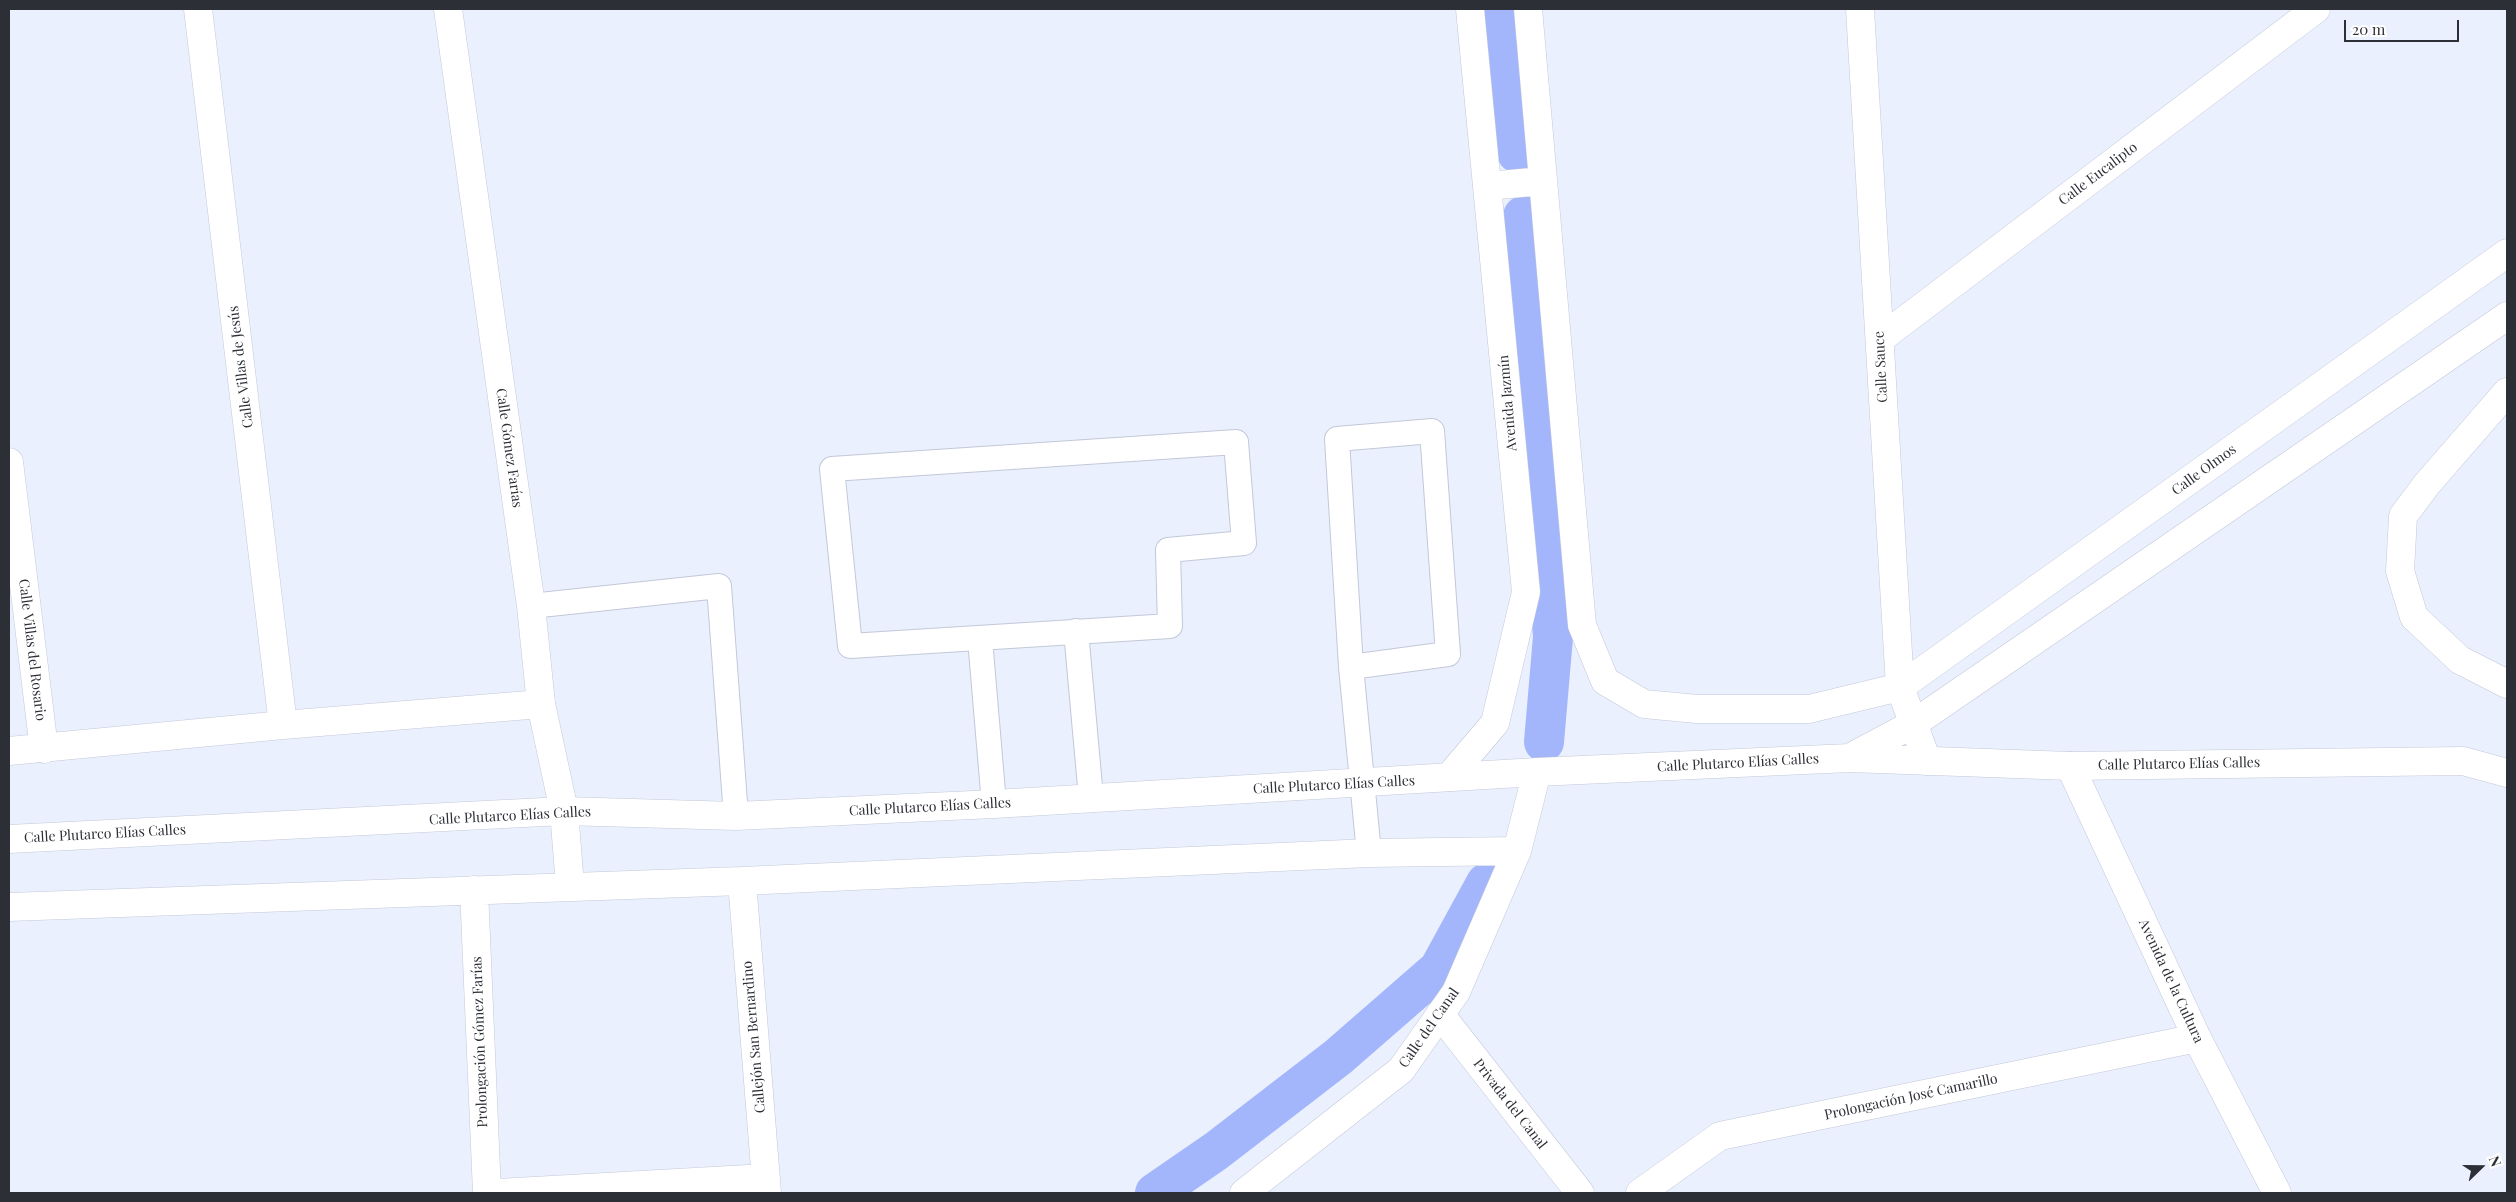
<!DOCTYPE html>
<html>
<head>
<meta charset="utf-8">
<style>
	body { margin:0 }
	#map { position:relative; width:2516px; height:1202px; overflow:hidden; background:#ebf0fe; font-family:"Playfair Display",serif }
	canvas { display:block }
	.frame { position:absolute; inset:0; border:10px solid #2d2f36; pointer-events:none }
	.north { position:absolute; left:2456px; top:1142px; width:50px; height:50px; -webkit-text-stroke:4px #fff; paint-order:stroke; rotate:68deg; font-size:14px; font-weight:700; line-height:20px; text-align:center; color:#2d2f36 }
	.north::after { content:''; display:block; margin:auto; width:18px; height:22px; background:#2d2f36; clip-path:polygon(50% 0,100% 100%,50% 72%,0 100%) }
	.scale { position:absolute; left:2344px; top:20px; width:115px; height:22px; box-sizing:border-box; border:2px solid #2d2f36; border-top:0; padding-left:6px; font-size:15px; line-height:18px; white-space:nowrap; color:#2d2f36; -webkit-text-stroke:4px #fff; paint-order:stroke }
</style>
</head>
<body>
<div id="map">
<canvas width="2516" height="1202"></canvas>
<div class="frame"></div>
<div class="north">N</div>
<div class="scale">20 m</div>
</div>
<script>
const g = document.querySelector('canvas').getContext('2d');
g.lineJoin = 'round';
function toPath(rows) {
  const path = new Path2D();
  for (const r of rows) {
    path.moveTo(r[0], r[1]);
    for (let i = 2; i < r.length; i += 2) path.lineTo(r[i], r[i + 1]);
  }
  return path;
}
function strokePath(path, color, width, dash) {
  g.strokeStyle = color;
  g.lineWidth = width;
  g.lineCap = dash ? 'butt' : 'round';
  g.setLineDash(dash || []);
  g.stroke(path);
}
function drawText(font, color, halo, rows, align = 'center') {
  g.font = font + ' "Playfair Display",serif';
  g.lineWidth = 4.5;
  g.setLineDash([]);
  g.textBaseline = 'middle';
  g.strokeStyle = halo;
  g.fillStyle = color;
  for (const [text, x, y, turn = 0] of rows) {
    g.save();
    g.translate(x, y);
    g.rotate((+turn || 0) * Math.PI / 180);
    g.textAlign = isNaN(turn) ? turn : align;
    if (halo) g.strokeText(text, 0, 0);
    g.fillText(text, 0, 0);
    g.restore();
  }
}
const canal = toPath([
	[1502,9,1517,153],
	[1523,216,1553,637,1544,742],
	[1155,1193,1216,1151,1338,1057,1439,969,1486,883]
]);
const service = toPath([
	[1236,442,1244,543,1168,550,1170,626,850,646,832,469,1236,442],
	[531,606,719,586,736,816],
	[1076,631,1091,798],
	[980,639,994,804],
	[1351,667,1448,654,1432,431,1337,439,1351,667,1369,853]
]);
const minor = toPath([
	[198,9,283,725],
	[1528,9,1582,625,1605,681,1644,704,1697,709,1809,709,1900,687,2507,253],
	[1860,9,1900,687,1927,761],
	[1488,186,1543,181],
	[1880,339,2316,9],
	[9,462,44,749],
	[9,751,283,725,541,704],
	[2070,766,2197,1038,2277,1193],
	[1449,777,1495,723,1526,592,1470,9],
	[564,811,570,886],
	[742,881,767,1193],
	[474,890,487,1193],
	[9,907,742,881,1369,853,1517,851],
	[1440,1014,1580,1193],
	[498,1193,766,1178],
	[1244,1193,1401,1070,1456,992,1517,851,1537,772],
	[1640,1193,1720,1136,2197,1038]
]);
const tertiary = toPath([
	[448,9,531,606,541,704,564,811]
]);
const secondary = toPath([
	[2507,392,2427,484,2403,516,2400,571,2414,617,2460,660,2507,684],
	[1851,757,1913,724,2507,316],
	[9,839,564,811,736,816,994,804,1537,772,1850,758,2070,766,2463,761,2507,773]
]);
const streetNames = [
	["Calle Eucalipto",2098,174,-37],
	["Calle Villas de Jesús",241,367,-97],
	["Calle Sauce",1881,367,-93],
	["Avenida Jazmín",1508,403,-95],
	["Calle Gómez Farías",509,448,82],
	["Calle Olmos",2204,470,-36],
	["Calle Villas del Rosario",32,650,83],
	["Calle Plutarco Elías Calles",1738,763,-3],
	["Calle Plutarco Elías Calles",2179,764,-1],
	["Calle Plutarco Elías Calles",1334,785,-3],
	["Calle Plutarco Elías Calles",930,807,-3],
	["Calle Plutarco Elías Calles",510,816,-3],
	["Calle Plutarco Elías Calles",105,834,-3],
	["Avenida de la Cultura",2171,981,65],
	["Calle del Canal",1429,1028,-55],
	["Callejón San Bernardino",754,1037,-95],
	["Prolongación Gómez Farías",480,1042,-92],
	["Prolongación José Camarillo",1911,1097,-12],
	["Privada del Canal",1510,1104,52]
];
strokePath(canal, '#a3b6fc', 40);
strokePath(service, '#c3c8d9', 26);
strokePath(minor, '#c3c8d9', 29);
strokePath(tertiary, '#c3c8d9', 29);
strokePath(secondary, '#c3c8d9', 29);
strokePath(service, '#fff', 24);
strokePath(minor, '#fff', 28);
strokePath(tertiary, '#fff', 28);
strokePath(secondary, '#fff', 28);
drawText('14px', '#2d2f36', '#fff', streetNames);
</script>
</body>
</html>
